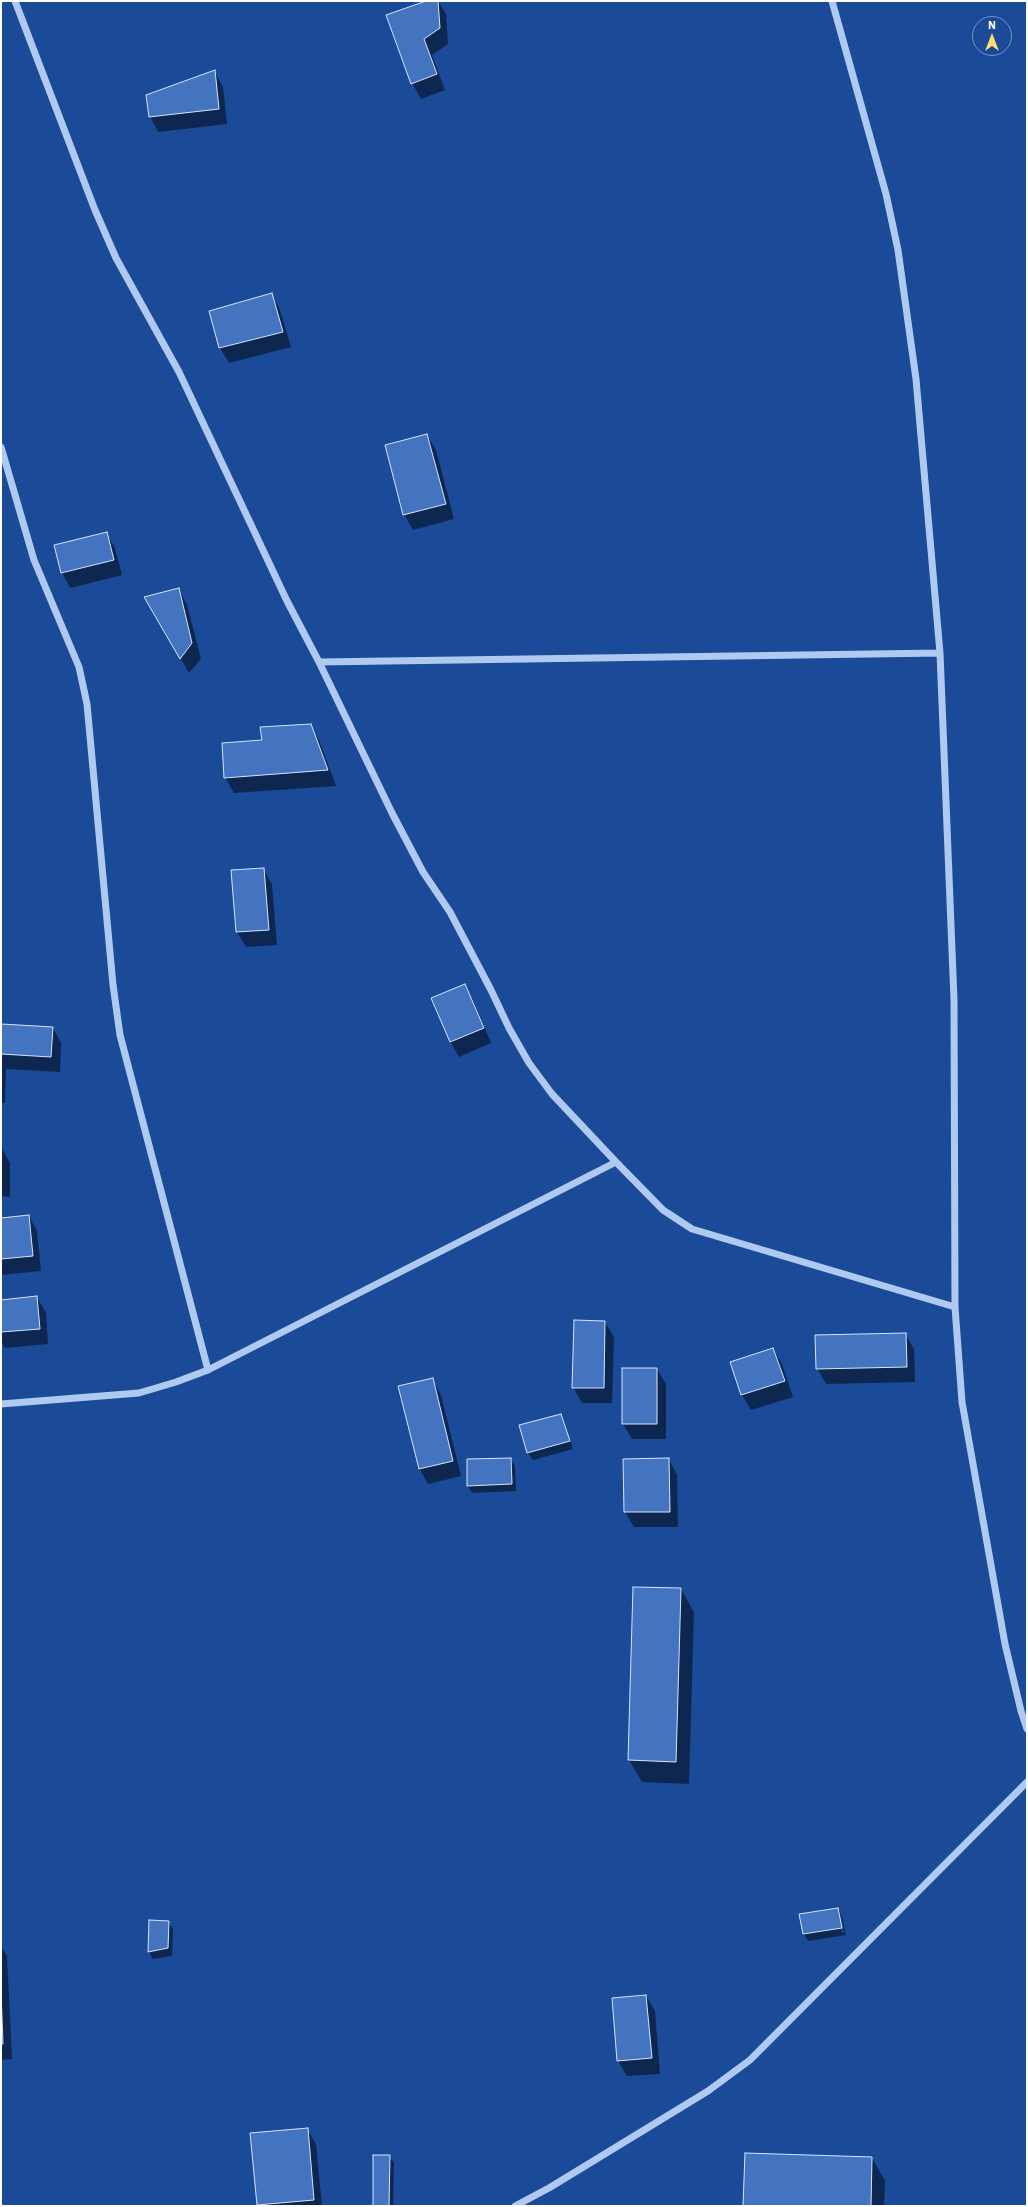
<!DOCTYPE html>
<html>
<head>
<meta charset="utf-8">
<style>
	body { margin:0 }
	#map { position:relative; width:1028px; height:2207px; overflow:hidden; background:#1b4a98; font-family:"IBM Plex Sans",sans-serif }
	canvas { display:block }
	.frame { position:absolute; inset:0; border:2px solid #fff; pointer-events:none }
	.north { position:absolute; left:972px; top:16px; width:40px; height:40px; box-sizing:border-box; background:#1b4a98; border:1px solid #7692c1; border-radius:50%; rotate:0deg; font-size:11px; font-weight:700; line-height:16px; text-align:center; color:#fff }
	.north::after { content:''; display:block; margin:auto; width:14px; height:18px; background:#ffde6f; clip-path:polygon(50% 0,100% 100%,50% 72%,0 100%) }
</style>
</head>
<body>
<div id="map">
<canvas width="1028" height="2207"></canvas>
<div class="frame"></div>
<div class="north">N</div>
</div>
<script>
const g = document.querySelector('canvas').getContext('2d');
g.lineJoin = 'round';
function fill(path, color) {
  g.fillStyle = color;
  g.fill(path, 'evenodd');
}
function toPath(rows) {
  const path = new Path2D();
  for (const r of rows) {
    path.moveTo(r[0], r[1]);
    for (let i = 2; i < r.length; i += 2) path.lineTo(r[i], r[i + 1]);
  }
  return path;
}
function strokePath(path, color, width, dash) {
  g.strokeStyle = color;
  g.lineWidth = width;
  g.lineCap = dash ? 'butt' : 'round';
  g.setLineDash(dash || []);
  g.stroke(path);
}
const shadow = toPath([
	[429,1,438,1,446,14,448,44,432,55,445,90,421,99,412,83],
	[214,71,223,87,227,124,158,132,150,116],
	[272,295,280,310,291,347,229,363,220,348,211,311],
	[427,435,436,450,454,519,413,530,404,514],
	[106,533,115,548,122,575,70,588,62,572],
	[179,590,187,605,201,659,189,673,146,597],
	[310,725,319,740,336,786,234,793,225,777],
	[263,869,272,884,277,945,246,947,237,932,232,871],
	[464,985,473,1000,491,1043,459,1057,450,1041],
	[1,1025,53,1028,61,1043,60,1072,6,1069,5,1103,1,1103],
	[1,1147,10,1163,10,1197,1,1196],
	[29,1216,37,1231,41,1271,1,1275,1,1219],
	[37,1297,46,1313,48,1344,5,1348,1,1341,1,1301],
	[605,1322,614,1337,612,1403,582,1403,573,1387],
	[905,1334,914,1349,915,1382,826,1384,817,1368],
	[773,1349,782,1364,793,1397,751,1410,742,1395,731,1363],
	[657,1369,666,1384,666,1439,632,1439,623,1424],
	[432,1379,441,1395,461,1476,428,1484,419,1468],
	[561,1415,573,1449,533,1460,528,1453],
	[510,1459,515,1466,516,1491,472,1493,468,1486],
	[669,1459,677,1475,678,1527,634,1527,625,1512],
	[634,1588,681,1589,694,1612,689,1784,642,1782,629,1760],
	[838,1909,842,1916,846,1935,808,1941,804,1934],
	[839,1915,841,1915,844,1932,842,1933],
	[150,1921,168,1922,173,1929,172,1956,153,1959,149,1952],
	[1,1946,7,1956,12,2059,1,2060],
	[646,1996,655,2011,660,2074,627,2076,618,2061,613,1999],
	[307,2129,316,2144,322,2206,259,2206],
	[389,2156,394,2163,393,2206,374,2206],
	[872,2158,885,2181,884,2206,744,2206]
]);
const building = toPath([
	[426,1,438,1,440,28,424,39,437,74,411,84,386,15,426,1],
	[215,70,219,109,149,117,146,95,215,70],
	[272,293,283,332,219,348,209,311,272,293],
	[427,434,446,504,403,515,385,445,427,434],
	[107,532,114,560,61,573,54,545,107,532],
	[179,588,192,643,180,659,144,597,179,588],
	[311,724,328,770,224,778,222,743,262,740,260,727,311,724],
	[264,868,269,930,236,932,231,870,264,868],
	[465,984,484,1028,450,1042,431,998,465,984],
	[1,1024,53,1027,51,1057,1,1054,1,1024],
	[29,1215,33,1256,1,1259,1,1218,29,1215],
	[37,1296,40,1329,1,1332,1,1300,37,1296],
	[574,1320,605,1321,604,1388,572,1388,574,1320],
	[906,1333,907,1367,816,1369,815,1335,906,1333],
	[773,1348,785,1381,741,1395,730,1362,773,1348],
	[622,1368,657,1368,657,1424,622,1424,622,1368],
	[433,1378,453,1461,419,1469,398,1386,433,1378],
	[561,1414,570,1441,527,1453,519,1425,561,1414],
	[511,1458,512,1484,467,1486,467,1459,511,1458],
	[669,1458,670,1512,624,1512,623,1459,669,1458],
	[633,1587,681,1588,676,1762,628,1760,633,1587],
	[838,1908,842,1928,803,1934,799,1914,838,1908],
	[149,1920,169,1921,168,1948,148,1952,149,1920],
	[1,1992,3,2044,1,2044,1,1992],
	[646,1995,652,2058,617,2061,612,1998,646,1995],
	[308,2128,314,2200,257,2205,250,2133,308,2128],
	[745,2153,872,2157,871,2206,743,2206,745,2153],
	[373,2155,390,2155,389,2206,373,2206,373,2155]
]);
const minor = toPath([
	[15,1,95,210,116,258,179,372,287,601,319,662,392,813,423,872,450,912,491,990,509,1028,529,1063,552,1094,616,1162,663,1210,692,1229,955,1307],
	[832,1,886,194,898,250,916,379,940,653,954,1000,955,1307,962,1402,1005,1644,1021,1711,1027,1729],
	[1,447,34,560,79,667,87,704,113,985,120,1035,208,1370],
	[319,662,940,653],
	[1,1404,139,1393,176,1382,208,1370,616,1162],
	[515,2206,549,2188,708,2091,750,2060,1027,1782]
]);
fill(shadow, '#0007');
fill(building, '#4473bf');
strokePath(building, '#d7e5fb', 1);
strokePath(minor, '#b0c9f0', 7);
</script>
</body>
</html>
